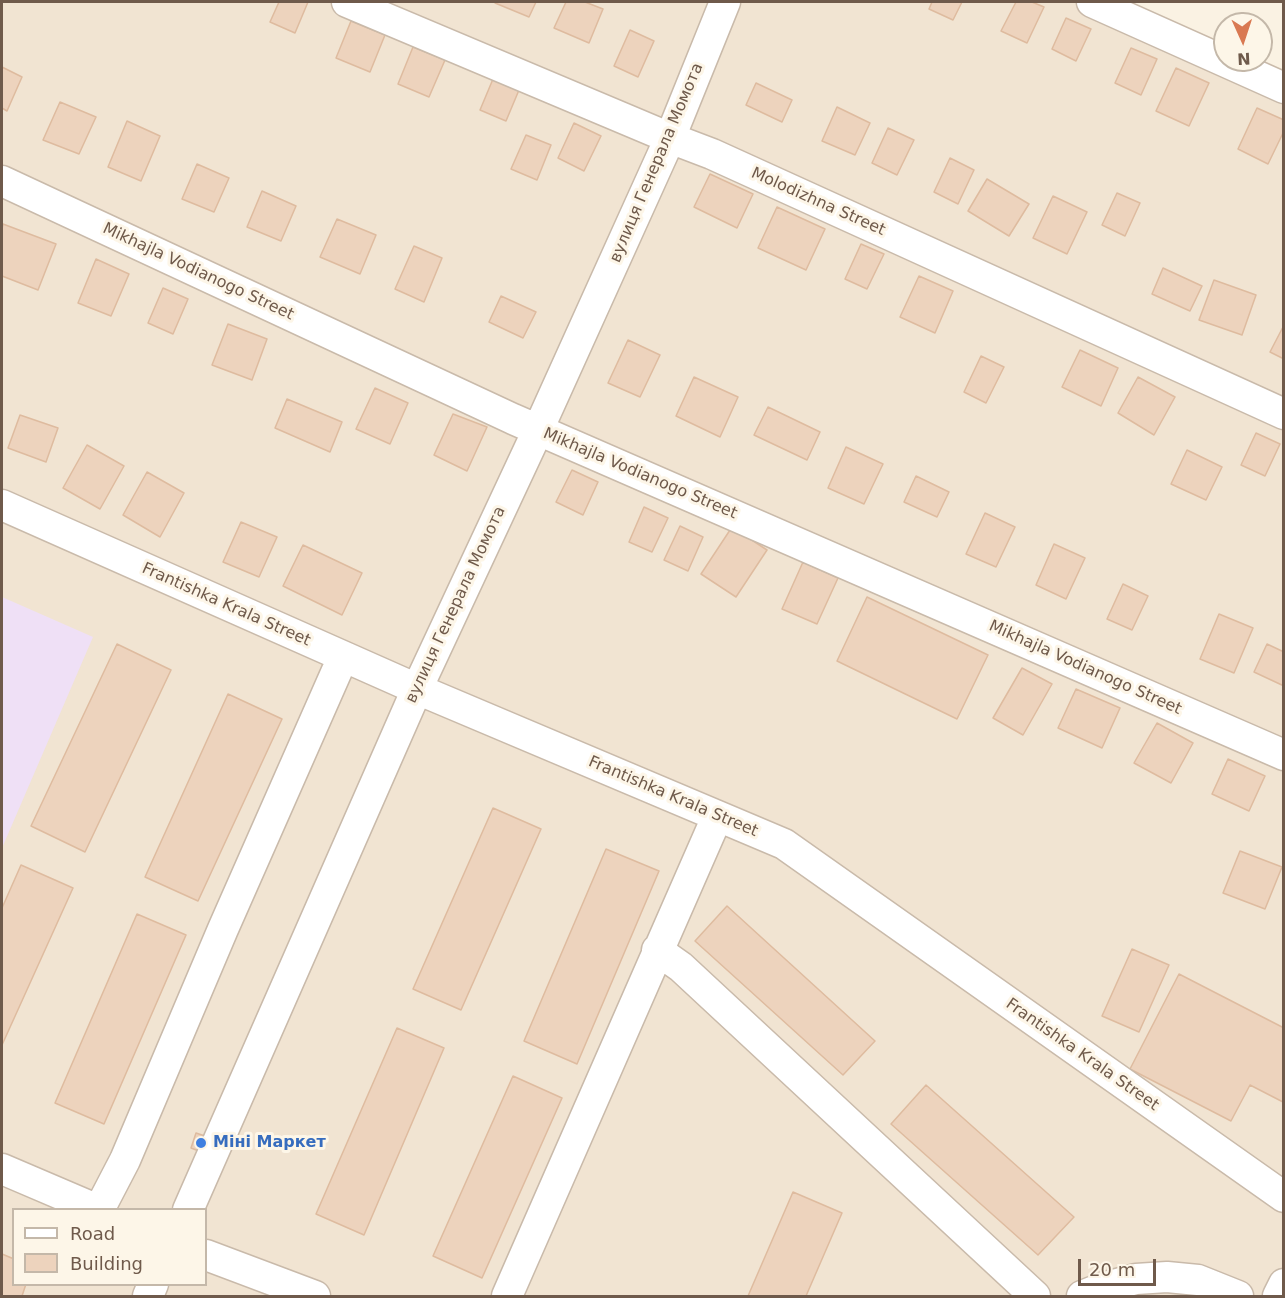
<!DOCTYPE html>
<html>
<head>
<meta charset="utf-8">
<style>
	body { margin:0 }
	#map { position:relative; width:1285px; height:1298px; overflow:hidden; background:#faf2e3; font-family:"DejaVu Sans",sans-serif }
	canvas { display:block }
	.frame { position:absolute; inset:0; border:3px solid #6f5a4b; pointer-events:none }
	.legend { position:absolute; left:12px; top:1208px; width:195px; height:78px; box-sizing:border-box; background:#fdf6e8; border:2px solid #c4b8a9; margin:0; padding:8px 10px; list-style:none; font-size:18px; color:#6f5a4b }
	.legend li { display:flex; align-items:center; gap:12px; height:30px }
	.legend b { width:30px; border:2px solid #c4b8a9 }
	.north { position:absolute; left:1213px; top:12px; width:60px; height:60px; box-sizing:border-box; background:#fdf6e8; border:2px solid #c4b8a9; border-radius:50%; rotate:177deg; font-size:16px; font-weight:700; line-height:24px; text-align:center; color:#6f5a4b }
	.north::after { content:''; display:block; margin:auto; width:21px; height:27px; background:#d97952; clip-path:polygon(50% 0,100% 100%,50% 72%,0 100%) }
	.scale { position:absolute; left:1078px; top:1259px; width:78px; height:27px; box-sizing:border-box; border:3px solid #6f5a4b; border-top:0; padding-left:8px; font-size:18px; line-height:21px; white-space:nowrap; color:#6f5a4b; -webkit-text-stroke:4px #fdf6e8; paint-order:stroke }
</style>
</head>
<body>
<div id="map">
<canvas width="1285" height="1298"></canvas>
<div class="frame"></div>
<ul class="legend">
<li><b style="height:8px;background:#fff"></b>Road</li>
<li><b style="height:16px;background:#edd3bd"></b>Building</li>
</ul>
<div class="north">N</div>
<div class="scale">20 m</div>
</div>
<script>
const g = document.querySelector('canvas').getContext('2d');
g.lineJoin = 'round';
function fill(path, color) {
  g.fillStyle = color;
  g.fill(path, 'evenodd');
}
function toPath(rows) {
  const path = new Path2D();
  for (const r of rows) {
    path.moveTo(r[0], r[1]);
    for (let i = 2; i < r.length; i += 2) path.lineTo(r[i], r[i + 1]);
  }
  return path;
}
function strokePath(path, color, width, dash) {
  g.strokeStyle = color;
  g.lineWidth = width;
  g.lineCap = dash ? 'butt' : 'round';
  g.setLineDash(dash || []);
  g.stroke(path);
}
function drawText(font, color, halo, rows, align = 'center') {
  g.font = font + ' "DejaVu Sans",sans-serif';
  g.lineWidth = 6;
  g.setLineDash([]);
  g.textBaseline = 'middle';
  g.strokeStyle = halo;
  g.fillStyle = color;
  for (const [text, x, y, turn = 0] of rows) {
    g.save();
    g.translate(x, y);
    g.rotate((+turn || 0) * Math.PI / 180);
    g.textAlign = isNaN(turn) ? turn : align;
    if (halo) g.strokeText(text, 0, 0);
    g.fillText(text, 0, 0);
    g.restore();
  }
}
const residential = toPath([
	[2,2,1084,2,1283,90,1284,1284,1278,1296,2,1296],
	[14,1210,206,1210,206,1284,14,1284]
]);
const education = toPath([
	[2,597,93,637,2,848]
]);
const building = toPath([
	[279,2,308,2,295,33,270,22,279,2],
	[496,2,536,2,529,17,495,3,496,2],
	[566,2,585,2,603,9,589,43,554,28,566,2],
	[932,2,962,2,953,20,929,9,932,2],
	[1016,2,1032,2,1044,7,1027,43,1001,31,1016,2],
	[1066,18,1091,29,1076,61,1052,49,1066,18],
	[351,21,385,35,370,72,336,58,351,21],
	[630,30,654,41,638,77,614,66,630,30],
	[413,47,445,60,429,97,398,84,413,47],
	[1131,48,1157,59,1141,95,1115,83,1131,48],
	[2,67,22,77,7,111,2,108,2,67],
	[1176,68,1209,83,1189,126,1156,111,1176,68],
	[493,79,519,90,506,121,480,110,493,79],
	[756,83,792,100,782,122,746,105,756,83],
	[60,102,96,117,79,154,43,140,60,102],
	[837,107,870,123,855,155,822,141,837,107],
	[1257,108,1284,120,1284,131,1268,164,1238,149,1257,108],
	[127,121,160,136,141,181,108,167,127,121],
	[574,123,601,136,584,171,558,158,574,123],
	[888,128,914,140,897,175,872,163,888,128],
	[526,135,551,145,537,180,511,169,526,135],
	[950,158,974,170,958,204,934,192,950,158],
	[197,164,229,178,214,212,182,199,197,164],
	[710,174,753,194,737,228,694,207,710,174],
	[987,179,1029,204,1009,236,968,211,987,179],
	[262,191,296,206,281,241,247,227,262,191],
	[1117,193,1140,203,1125,236,1102,225,1117,193],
	[1053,196,1087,212,1067,254,1033,238,1053,196],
	[777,207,825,229,806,270,758,248,777,207],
	[337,219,376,235,360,274,320,257,337,219],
	[3,224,56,244,38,290,2,276,2,229,3,224],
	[861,244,884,254,867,289,845,279,861,244],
	[414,246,442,258,424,302,395,289,414,246],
	[96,259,129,274,111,316,78,303,96,259],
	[1163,268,1202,286,1190,311,1152,294,1163,268],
	[919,276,953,291,935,333,900,317,919,276],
	[1214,280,1256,295,1242,335,1199,320,1214,280],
	[163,288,188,299,173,334,148,323,163,288],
	[501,296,536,312,523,338,489,322,501,296],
	[228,324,267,339,252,380,212,365,228,324],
	[1284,325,1284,359,1270,352,1284,325],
	[628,340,660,355,640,397,608,383,628,340],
	[1080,350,1118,368,1101,406,1062,387,1080,350],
	[981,356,1004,367,986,403,964,392,981,356],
	[694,377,738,397,720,437,676,416,694,377],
	[1138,377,1175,397,1154,435,1118,413,1138,377],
	[375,388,408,403,390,444,356,429,375,388],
	[287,399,342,422,330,452,275,428,287,399],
	[768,407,820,432,807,460,754,435,768,407],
	[453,414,487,427,467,471,434,455,453,414],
	[20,415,58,428,46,462,8,448,20,415],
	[1256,433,1280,444,1265,476,1241,465,1256,433],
	[87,445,124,466,100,509,63,488,87,445],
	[846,447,883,464,864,504,828,488,846,447],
	[1187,450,1222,467,1206,500,1171,484,1187,450],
	[572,470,598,482,583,515,556,502,572,470],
	[147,472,184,493,160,537,123,515,147,472],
	[916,476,949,492,937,517,904,502,916,476],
	[644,507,668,518,652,552,629,542,644,507],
	[985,513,1015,527,996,567,966,554,985,513],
	[241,522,277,537,259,577,223,562,241,522],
	[680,526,703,537,688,571,664,560,680,526],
	[732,527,767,550,736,597,701,574,732,527],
	[1054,544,1085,558,1066,599,1036,585,1054,544],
	[303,545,362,573,342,615,283,586,303,545],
	[803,562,838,578,817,624,782,609,803,562],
	[1123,584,1148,596,1132,630,1107,619,1123,584],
	[867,597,988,655,957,719,837,661,867,597],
	[1219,614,1253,628,1234,673,1200,659,1219,614],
	[117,644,171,670,85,852,31,826,117,644],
	[1267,644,1284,652,1284,686,1254,672,1267,644],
	[1022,668,1052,684,1023,735,993,718,1022,668],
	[1076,689,1120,708,1102,748,1058,728,1076,689],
	[228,694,282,719,198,901,145,877,228,694],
	[1157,723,1193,743,1171,783,1134,763,1157,723],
	[1228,759,1265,776,1249,811,1212,794,1228,759],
	[493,808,541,829,461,1010,413,989,493,808],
	[606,849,659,871,577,1064,524,1041,606,849],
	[1240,851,1282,867,1265,909,1223,893,1240,851],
	[21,865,73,888,2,1045,2,908,21,865],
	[727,906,875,1041,843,1075,695,941,727,906],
	[137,914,186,935,104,1124,55,1103,137,914],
	[1132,949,1169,965,1139,1032,1102,1016,1132,949],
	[1179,974,1284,1028,1283,1102,1250,1085,1231,1121,1130,1069,1179,974],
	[397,1028,444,1048,364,1235,316,1214,397,1028],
	[513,1076,562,1098,482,1278,433,1256,513,1076],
	[926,1085,1074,1217,1038,1255,891,1124,926,1085],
	[196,1133,211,1138,204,1153,191,1148,196,1133],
	[793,1192,842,1213,806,1296,748,1296,793,1192],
	[2,1254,14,1259,14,1284,26,1284,22,1296,2,1296,2,1254]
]);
const minor = toPath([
	[347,2,670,138,712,154,1284,414],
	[1092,2,1284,88],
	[2,181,513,419,1284,755],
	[2,505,417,689,784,844,1284,1197],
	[657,950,681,967,1035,1296],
	[2,1169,98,1210],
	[99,1210,125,1160,223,929,343,657],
	[188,1210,417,689,538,430,670,138,725,2],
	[206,1255,315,1296],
	[148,1296,153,1284],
	[507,1296,717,817],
	[1082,1296,1102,1288,1136,1279,1167,1277,1198,1280,1238,1296],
	[1278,1296,1284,1284]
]);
const markers = [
	[201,1143,6,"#3f7fe0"]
];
const streetNames = [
	["вулиця Генерала Момота",657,163,-67],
	["Molodizhna Street",818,202,24],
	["Mikhajla Vodianogo Street",198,272,25],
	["Mikhajla Vodianogo Street",640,474,23],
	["Frantishka Krala Street",226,605,24],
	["вулиця Генерала Момота",456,605,-65],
	["Mikhajla Vodianogo Street",1085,668,24],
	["Frantishka Krala Street",673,797,23],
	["Frantishka Krala Street",1082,1055,35]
];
const shopNames = [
	["Міні Маркет",213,1143]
];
fill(residential, '#f1e4d2');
fill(education, '#efe0f6');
fill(building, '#edd3bd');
strokePath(building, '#debb9f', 1.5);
strokePath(minor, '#c9baaa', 33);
strokePath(minor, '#fff', 30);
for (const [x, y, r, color] of markers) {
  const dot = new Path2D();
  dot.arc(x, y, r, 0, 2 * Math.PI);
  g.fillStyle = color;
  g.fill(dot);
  strokePath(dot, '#fdf6e8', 2);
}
drawText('16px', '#6f5a4b', '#fdf6e8', streetNames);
drawText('bold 16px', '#366cbe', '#fdf6e8', shopNames, 'left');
</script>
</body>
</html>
